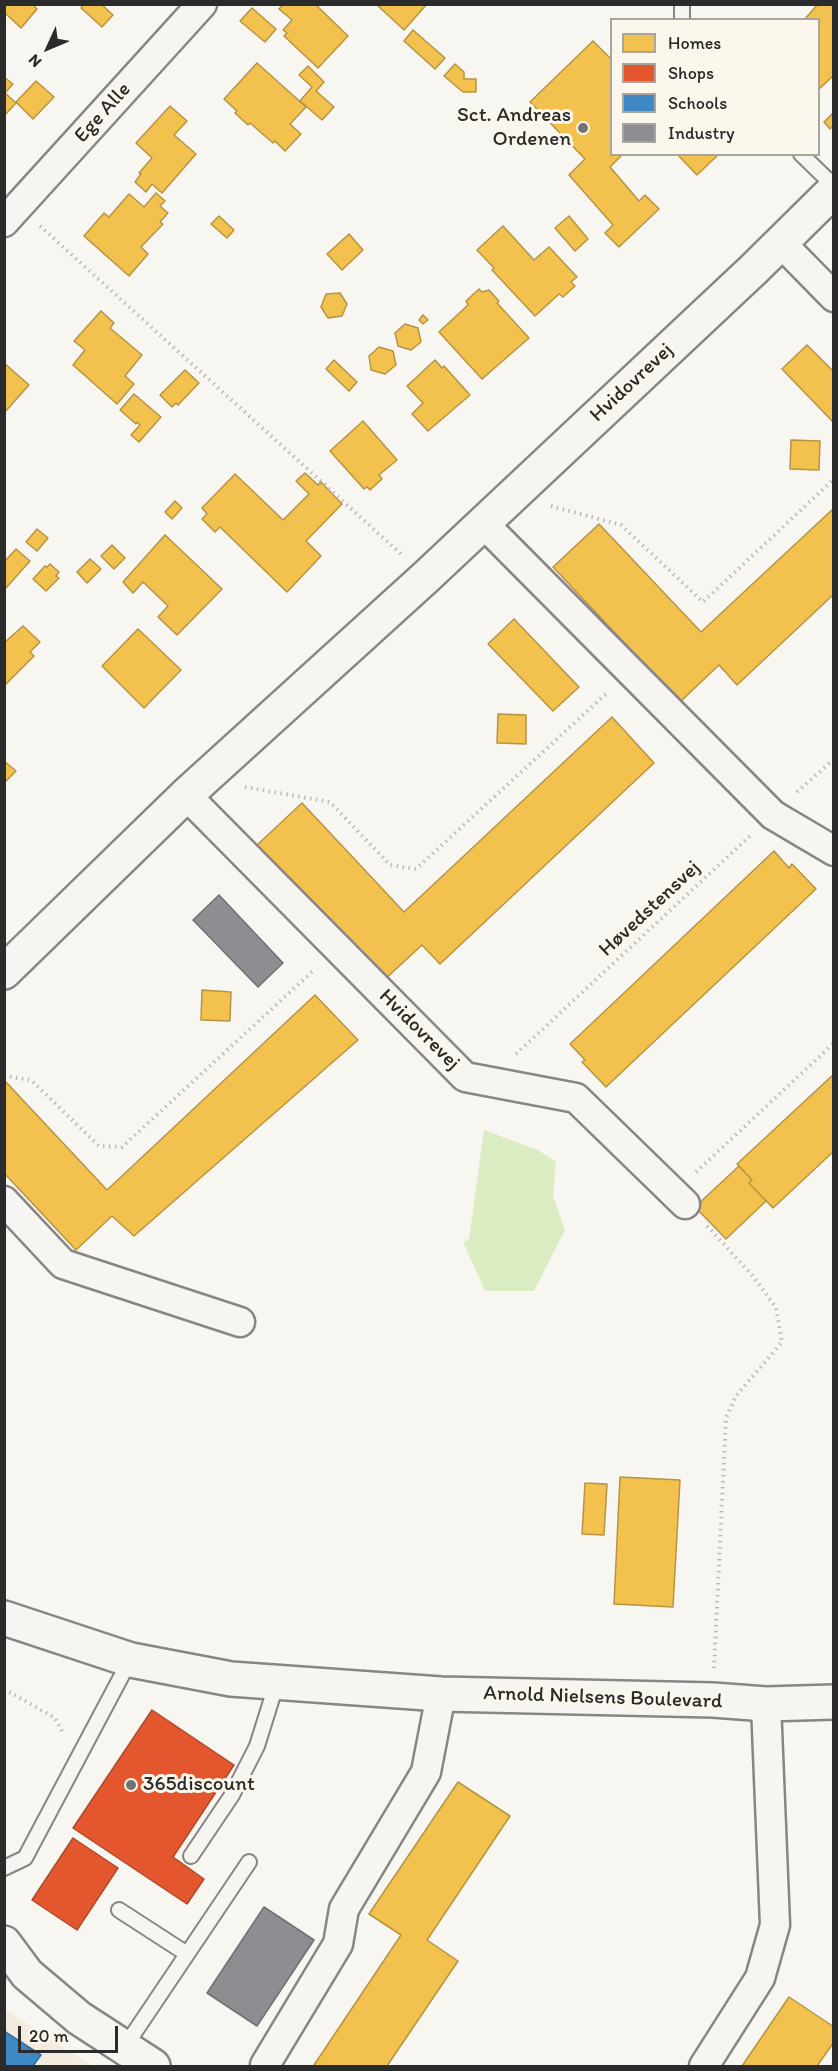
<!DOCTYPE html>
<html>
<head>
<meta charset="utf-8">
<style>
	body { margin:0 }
	#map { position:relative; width:838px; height:2071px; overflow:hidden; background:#f8f6f0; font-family:Itim,sans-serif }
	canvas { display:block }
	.frame { position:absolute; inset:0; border:6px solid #2b2b2b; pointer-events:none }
	.legend { position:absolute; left:610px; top:18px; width:210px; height:138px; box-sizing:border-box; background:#fbf7ec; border:2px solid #a8a59f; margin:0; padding:8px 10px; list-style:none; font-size:18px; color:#2b2b2b }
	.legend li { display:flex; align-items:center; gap:12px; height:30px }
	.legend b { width:30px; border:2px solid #a8a59f }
	.north { position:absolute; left:18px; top:18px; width:60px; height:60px; -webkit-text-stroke:4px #fbf7ec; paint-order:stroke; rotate:226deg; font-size:16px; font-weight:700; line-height:24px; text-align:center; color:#2b2b2b }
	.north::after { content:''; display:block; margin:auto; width:21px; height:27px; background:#2b2b2b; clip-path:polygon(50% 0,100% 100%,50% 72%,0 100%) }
	.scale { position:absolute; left:18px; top:2026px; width:100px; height:27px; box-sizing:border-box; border:3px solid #2b2b2b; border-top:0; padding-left:8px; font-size:18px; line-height:21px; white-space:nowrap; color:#2b2b2b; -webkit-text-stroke:4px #fbf7ec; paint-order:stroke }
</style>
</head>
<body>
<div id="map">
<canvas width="838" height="2071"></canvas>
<div class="frame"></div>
<ul class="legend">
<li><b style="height:16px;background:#f2c14e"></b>Homes</li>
<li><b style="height:16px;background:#e4572e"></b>Shops</li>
<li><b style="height:16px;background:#3f88c5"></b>Schools</li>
<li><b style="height:16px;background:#8d8d92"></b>Industry</li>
</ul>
<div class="north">N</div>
<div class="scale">20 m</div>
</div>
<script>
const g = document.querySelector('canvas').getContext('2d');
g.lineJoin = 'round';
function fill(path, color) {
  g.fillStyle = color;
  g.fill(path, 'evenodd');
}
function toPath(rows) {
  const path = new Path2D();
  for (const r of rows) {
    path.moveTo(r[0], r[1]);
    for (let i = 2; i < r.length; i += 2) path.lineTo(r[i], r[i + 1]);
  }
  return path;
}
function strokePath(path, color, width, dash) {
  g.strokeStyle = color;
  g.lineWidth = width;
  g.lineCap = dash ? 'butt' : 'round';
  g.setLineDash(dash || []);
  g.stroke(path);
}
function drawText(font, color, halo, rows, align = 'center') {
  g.font = font + ' Itim,sans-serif';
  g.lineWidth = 6;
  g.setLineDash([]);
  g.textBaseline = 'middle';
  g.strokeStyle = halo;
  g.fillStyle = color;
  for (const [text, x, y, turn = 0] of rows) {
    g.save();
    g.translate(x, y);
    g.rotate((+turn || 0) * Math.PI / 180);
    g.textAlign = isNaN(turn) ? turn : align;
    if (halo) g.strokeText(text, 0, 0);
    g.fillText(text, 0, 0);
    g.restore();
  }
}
const built = toPath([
	[5,2009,92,2066,5,2066]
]);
const green = toPath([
	[484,1130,538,1150,556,1162,553,1196,565,1230,534,1291,485,1291,463,1242,469,1239]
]);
const homes = toPath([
	[4,4,32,4,37,9,21,28,4,12,4,4],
	[84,4,101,4,113,15,102,27,81,8,84,4],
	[283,4,315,4,348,36,318,68,284,36,287,33,283,30,292,20,279,9,283,4],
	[376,4,427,4,404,30,376,4],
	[818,4,834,4,834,75,818,90,818,20,804,20,818,4],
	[252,8,276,29,265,42,240,21,252,8],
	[413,30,445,58,435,69,404,41,413,30],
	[593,41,612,60,612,154,623,154,610,167,639,201,645,195,659,209,619,247,605,233,613,225,569,175,585,159,530,102,593,41],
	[257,63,306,107,290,124,301,134,285,151,275,141,273,143,250,123,248,125,235,113,237,111,224,99,257,63],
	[455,64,464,72,464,79,476,79,476,92,463,92,444,76,455,64],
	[308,66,324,82,316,91,334,107,322,120,300,101,312,87,299,75,308,66],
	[4,77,13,84,5,93,16,103,4,116,4,77],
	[36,81,54,97,33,119,16,102,36,81],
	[170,106,187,121,174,135,196,154,162,193,152,184,146,192,135,182,141,174,139,173,152,158,136,143,170,106],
	[834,112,834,125,830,129,824,122,834,112],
	[677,154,719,154,697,175,677,154],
	[156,193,165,201,160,206,168,213,160,222,163,224,141,247,148,254,129,276,84,236,104,213,109,217,129,194,144,207,156,193],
	[219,216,234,230,227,238,211,224,219,216],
	[569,216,588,239,575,251,555,228,569,216],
	[503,226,534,260,549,247,577,277,571,282,575,286,563,297,559,294,535,316,492,270,494,268,477,250,503,226],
	[349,234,363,250,342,270,327,254,349,234],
	[479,289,482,292,489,290,499,301,497,303,529,338,482,379,439,332,468,305,466,301,479,289],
	[340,293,347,304,342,316,328,318,321,307,326,294,340,293],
	[101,311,114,323,110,328,142,355,125,376,134,384,117,404,73,365,85,350,74,341,101,311],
	[423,315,428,320,423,324,419,320,423,315],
	[405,324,418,328,421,342,411,350,398,346,395,333,405,324],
	[807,345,834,372,834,423,782,369,807,345],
	[379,347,393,351,396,365,385,374,371,370,369,356,379,347],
	[334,360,357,382,349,391,326,369,334,360],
	[435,360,442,368,444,366,470,395,428,431,412,414,423,403,407,386,435,360],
	[4,363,29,385,4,413,4,363],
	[185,370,199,383,178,405,176,403,172,407,160,395,185,370],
	[134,394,161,417,139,442,131,435,140,425,137,422,136,424,120,410,134,394],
	[363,421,397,460,379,475,382,479,370,490,367,487,364,489,330,451,363,421],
	[791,440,820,441,819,470,790,469,791,440],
	[305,473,318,485,321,482,342,504,306,541,321,556,287,592,220,527,215,532,202,519,207,514,202,508,235,474,283,520,309,494,296,481,305,473],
	[175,501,182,508,172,519,165,512,175,501],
	[834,508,834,594,737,685,719,665,680,702,553,567,599,524,701,632,834,508],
	[37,529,48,538,37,551,26,542,37,529],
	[165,535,222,589,177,635,158,617,168,606,143,582,133,593,123,582,165,535],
	[112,545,125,558,114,569,101,556,112,545],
	[16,549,30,561,5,589,4,562,16,549],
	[90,559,101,569,87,583,77,572,90,559],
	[50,564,59,572,56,576,59,578,46,591,33,579,45,566,47,567,50,564],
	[514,619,579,687,553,711,488,644,514,619],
	[23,626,40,642,30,652,34,656,4,686,4,643,23,626],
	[138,629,181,670,144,708,102,666,138,629],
	[498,714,526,715,526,744,497,743,498,714],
	[612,717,654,763,440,964,422,945,383,981,256,846,302,803,404,912,612,717],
	[4,761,16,771,4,783,4,761],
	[774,851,789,868,792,864,816,889,606,1087,582,1062,585,1060,570,1044,774,851],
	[202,990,231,992,230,1021,201,1020,202,990],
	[315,995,358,1040,134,1236,112,1216,76,1250,4,1173,5,1081,107,1190,315,995],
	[834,1074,834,1151,773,1208,749,1183,752,1180,737,1164,834,1074],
	[739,1166,752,1180,749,1183,766,1201,726,1239,695,1207,739,1166],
	[620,1477,680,1480,673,1607,614,1604,620,1477],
	[585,1483,607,1484,604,1535,582,1534,585,1483],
	[458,1782,510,1816,427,1940,458,1961,387,2066,316,2066,314,2065,401,1935,369,1914,458,1782],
	[789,1997,834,2027,834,2042,817,2066,742,2066,789,1997]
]);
const shops = toPath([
	[152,1710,234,1765,173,1857,204,1879,187,1904,73,1828,152,1710],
	[73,1838,118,1868,77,1930,32,1900,73,1838]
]);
const schools = toPath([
	[4,2031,41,2055,33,2066,4,2066,4,2031]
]);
const industry = toPath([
	[219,895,283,963,258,987,193,920,219,895],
	[264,1907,314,1940,257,2026,207,1993,264,1907]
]);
const path = toPath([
	[40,226,401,554],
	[551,506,621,525,703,602,834,479],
	[245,787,330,802,390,865,416,869,608,692],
	[797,792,834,759],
	[516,1054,750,836],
	[4,1076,31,1080,99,1146,122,1147,315,969],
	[696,1172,834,1043],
	[707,1226,753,1276,776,1308,782,1342,736,1396,726,1418,714,1668],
	[4,1689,55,1718,64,1735]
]);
const lane = toPath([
	[682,4,682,20],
	[801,154,834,186],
	[191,1856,232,1795,257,1746,277,1682],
	[4,1868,25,1858,130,1660],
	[119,1910,187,1954],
	[124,2048,249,1862]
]);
const street = toPath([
	[4,222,202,4],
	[781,243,834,297],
	[483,523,773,815,834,851],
	[186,795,465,1077,576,1098,685,1204],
	[4,1201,63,1264,240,1322],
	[265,2065,338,1944,344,1909,426,1772,441,1694],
	[704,2066,760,1978,775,1925,766,1704]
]);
const secondary = toPath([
	[4,972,186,795,426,577,754,269,834,190],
	[4,1618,131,1660,231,1679,441,1694,713,1700,766,1704,834,1702],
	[4,1943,27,1974,79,2018,153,2066]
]);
const markers = [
	[583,128,6,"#737270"],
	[131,1785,6,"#737270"]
];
const streetNames = [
	["Ege Alle",103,113,-48],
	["Hvidovrevej",632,383,-43],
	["Høvedstensvej",650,909,-43],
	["Hvidovrevej",419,1030,45],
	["Arnold Nielsens Boulevard",603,1698,2]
];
const poiNames = [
	["Sct. Andreas",571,116],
	["Ordenen",571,140],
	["365discount",143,1785,"left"]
];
fill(built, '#f3ecde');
fill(green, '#dbecc2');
fill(homes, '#f2c14e');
strokePath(homes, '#b69444', 1.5);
fill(shops, '#e4572e');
strokePath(shops, '#ac4a2d', 1.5);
fill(schools, '#3f88c5');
strokePath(schools, '#396c97', 1.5);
fill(industry, '#8d8d92');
strokePath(industry, '#707073', 1.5);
strokePath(lane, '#878684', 18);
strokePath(street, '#878684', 33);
strokePath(secondary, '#878684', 38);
strokePath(path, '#bcbab8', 4, [1.5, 4.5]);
strokePath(lane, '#f6f5f1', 14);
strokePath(street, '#f6f5f1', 28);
strokePath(secondary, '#f6f5f1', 33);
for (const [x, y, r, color] of markers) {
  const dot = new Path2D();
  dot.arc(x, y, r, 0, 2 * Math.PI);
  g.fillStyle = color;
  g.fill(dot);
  strokePath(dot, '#fbf7ec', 2);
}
drawText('21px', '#2b2b2b', '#fbf7ec', streetNames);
drawText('21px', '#2b2b2b', '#fbf7ec', poiNames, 'right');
</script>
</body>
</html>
